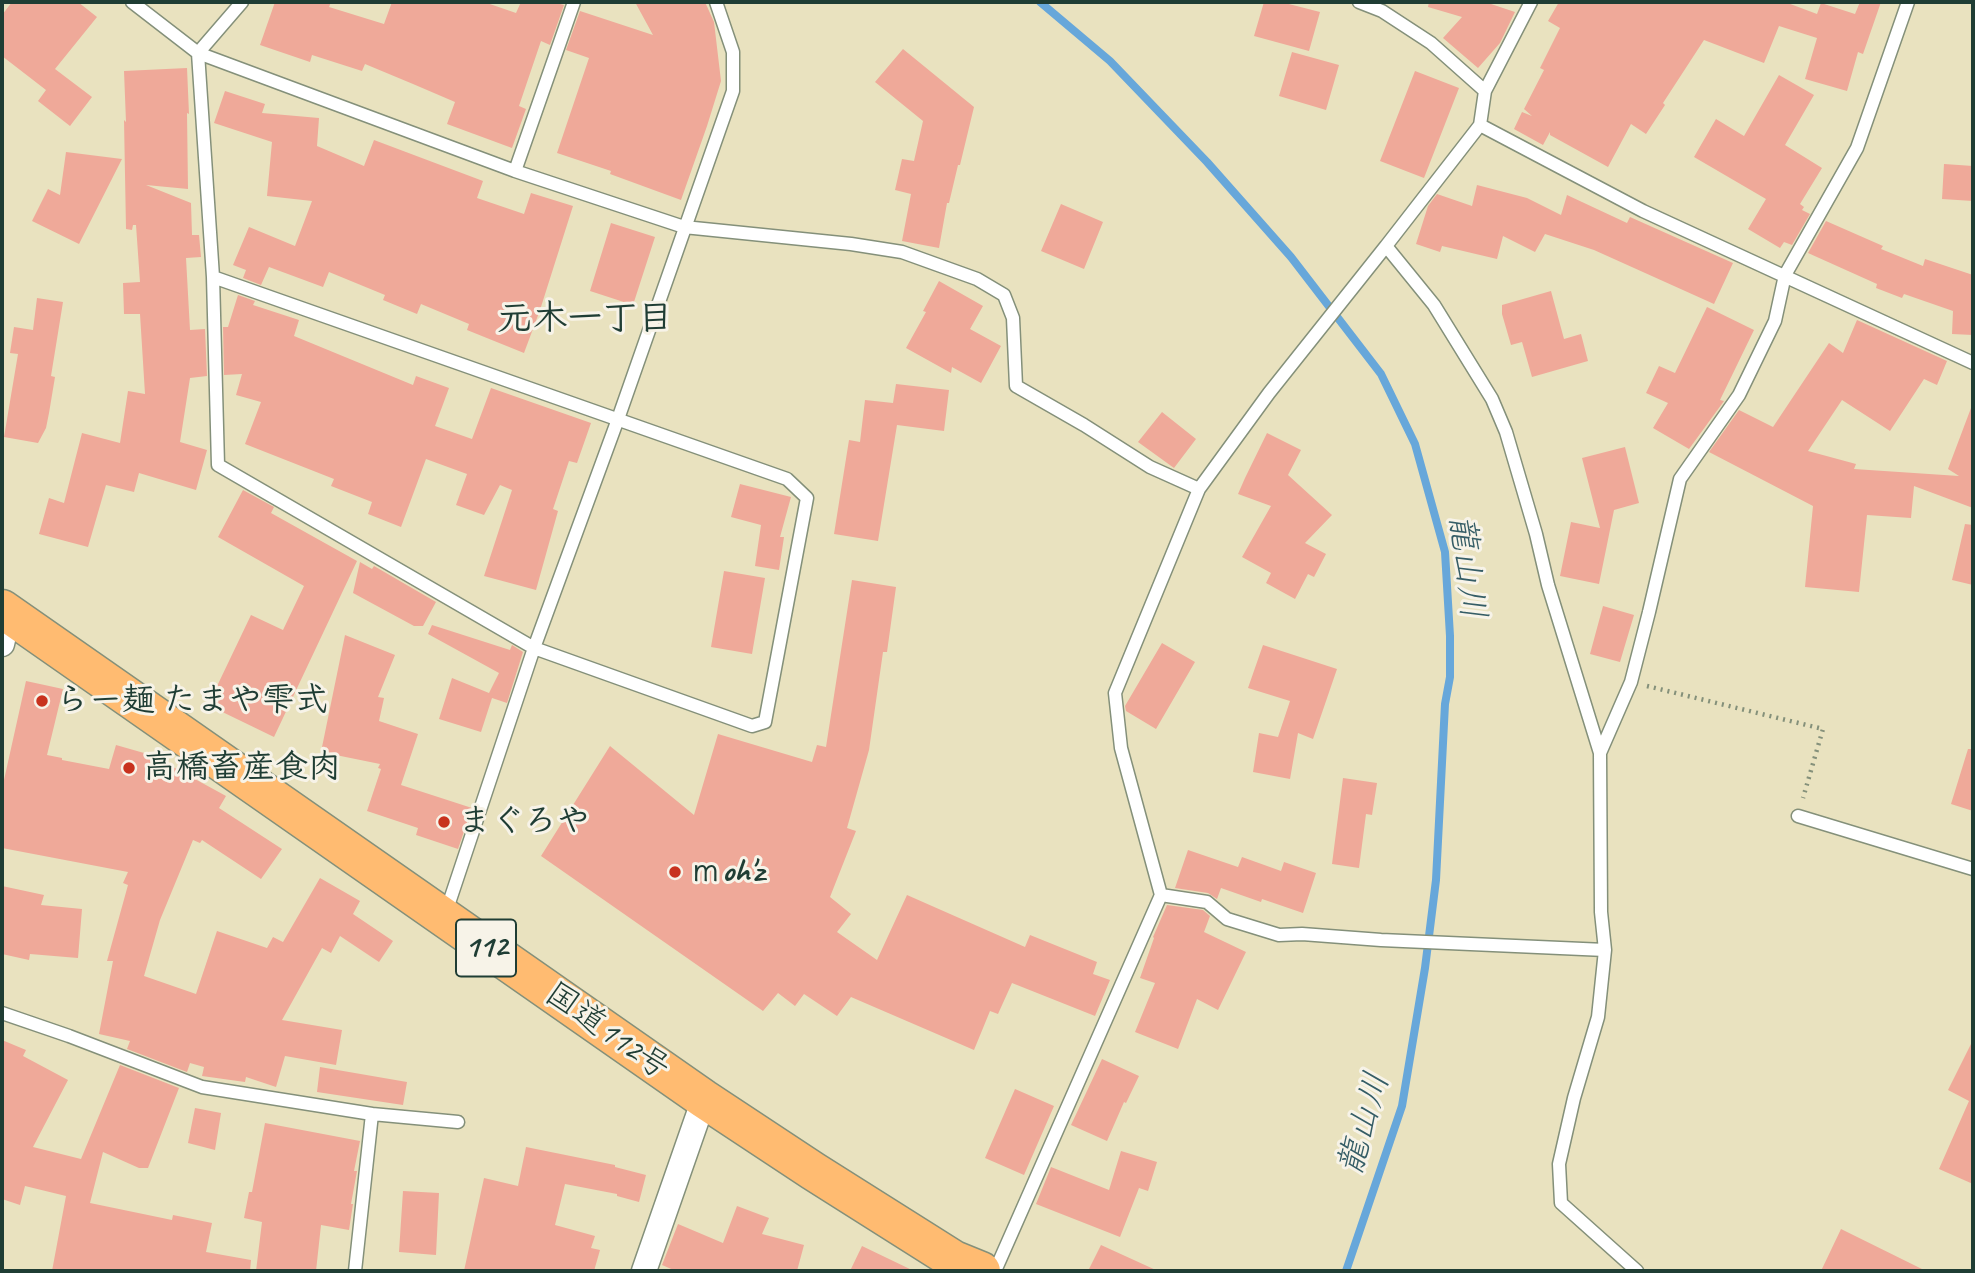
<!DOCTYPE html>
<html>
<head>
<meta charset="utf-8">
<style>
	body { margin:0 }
	#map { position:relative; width:1975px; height:1273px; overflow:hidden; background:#e9e2bf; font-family:Caveat,sans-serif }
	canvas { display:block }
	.frame { position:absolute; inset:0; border:4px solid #1f3d34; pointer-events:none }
</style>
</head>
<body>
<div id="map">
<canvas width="1975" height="1273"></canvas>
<div class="frame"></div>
</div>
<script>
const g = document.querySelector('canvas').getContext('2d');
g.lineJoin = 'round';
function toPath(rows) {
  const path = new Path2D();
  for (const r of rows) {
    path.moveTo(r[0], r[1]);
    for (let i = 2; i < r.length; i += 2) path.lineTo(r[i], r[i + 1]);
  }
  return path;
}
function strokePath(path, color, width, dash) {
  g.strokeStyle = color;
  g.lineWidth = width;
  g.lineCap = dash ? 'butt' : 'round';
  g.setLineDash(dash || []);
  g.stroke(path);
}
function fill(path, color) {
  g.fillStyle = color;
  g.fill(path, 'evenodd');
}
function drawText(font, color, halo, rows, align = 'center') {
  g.font = font + ' Caveat,"Klee One",sans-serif';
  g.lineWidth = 6;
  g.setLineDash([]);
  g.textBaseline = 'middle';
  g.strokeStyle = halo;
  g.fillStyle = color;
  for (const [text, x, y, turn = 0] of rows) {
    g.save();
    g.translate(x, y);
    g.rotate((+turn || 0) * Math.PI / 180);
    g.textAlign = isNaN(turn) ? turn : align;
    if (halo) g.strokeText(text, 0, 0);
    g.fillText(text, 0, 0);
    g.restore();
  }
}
const stream = toPath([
	[1040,2,1110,61,1207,162,1291,257,1381,374,1415,444,1445,552,1450,636,1450,677,1445,704,1436,880,1425,968,1402,1106,1346,1271]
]);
const building = toPath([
	[12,2,78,2,97,17,55,69,92,97,70,126,38,101,46,90,2,56,2,15],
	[275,2,331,2,329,7,384,24,392,2,484,2,516,13,521,2,553,2,564,5,550,45,541,41,519,106,526,109,512,148,447,124,455,102,413,84,365,64,362,71,312,55,310,62,260,45],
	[635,2,705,2,714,22,721,81,707,126,681,200,610,174,611,171,557,153,589,58,566,50,580,11,653,35],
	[1264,2,1281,2,1320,12,1309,51,1254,36],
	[1429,2,1485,2,1515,12,1500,43,1478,68,1443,38,1462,17,1428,7],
	[1559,2,1785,2,1817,14,1821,3,1855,14,1860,2,1881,2,1863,54,1858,52,1847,91,1805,79,1817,38,1779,26,1764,63,1704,40,1663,103,1665,105,1646,134,1631,124,1608,167,1550,135,1550,132,1543,145,1514,129,1522,112,1532,116,1524,109,1544,70,1540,68,1560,28,1548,21],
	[903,49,974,107,960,165,958,165,949,203,947,203,939,248,902,241,911,194,895,190,902,159,914,161,923,121,875,82],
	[1292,52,1339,65,1326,110,1279,96],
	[187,68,189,114,187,113,188,189,146,185,191,203,192,235,199,235,201,257,186,258,190,330,205,329,207,376,190,378,180,442,207,450,196,490,139,473,134,492,106,485,88,547,39,534,49,498,64,503,82,433,120,443,128,391,145,394,140,314,124,314,123,283,140,282,136,225,133,225,132,230,126,229,124,120,126,122,124,71],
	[1415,71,1459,88,1424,178,1380,161],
	[1779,75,1814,95,1785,145,1822,168,1800,204,1804,207,1802,210,1810,214,1792,245,1784,242,1780,248,1748,229,1766,199,1694,157,1716,119,1744,136],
	[225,91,265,104,262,113,319,118,317,146,364,166,374,140,483,181,477,198,524,214,531,193,573,206,540,310,524,353,467,330,469,324,421,304,417,314,383,300,385,295,329,272,323,287,269,267,261,285,243,278,246,270,233,265,249,227,295,246,312,201,267,196,272,142,214,123],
	[66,152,122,159,79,244,32,221,48,189,60,195],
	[1944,164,1973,166,1973,201,1942,199],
	[1477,185,1527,198,1561,215,1567,195,1627,223,1630,217,1733,263,1714,304,1594,250,1545,234,1535,252,1503,236,1497,259,1442,246,1440,252,1416,244,1428,206,1437,194,1472,206],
	[1061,204,1103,222,1084,269,1041,251],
	[1826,221,1883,246,1881,249,1923,266,1925,259,1973,275,1973,335,1952,334,1953,311,1904,294,1902,298,1876,288,1877,284,1808,253],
	[611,223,655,237,633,305,590,291],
	[939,281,983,306,970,329,1001,346,981,383,952,367,951,373,906,348,926,312,923,311],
	[1551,291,1564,339,1581,334,1588,361,1532,377,1522,342,1511,345,1502,314,1502,305],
	[238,295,255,301,253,305,299,320,294,336,413,385,416,376,449,388,435,426,472,439,491,388,591,423,577,463,569,461,553,509,558,511,536,590,484,576,512,490,500,485,484,515,456,505,467,474,426,459,401,527,368,514,372,502,331,486,334,479,245,444,261,402,236,395,242,374,224,375,223,327,228,327],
	[37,298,63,302,51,376,55,377,49,413,46,428,38,443,4,437,18,354,10,353,14,327,33,330],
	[1707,307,1754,330,1720,400,1724,401,1689,449,1653,428,1668,403,1646,393,1659,366,1675,373],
	[1857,320,1947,361,1937,385,1924,379,1890,431,1842,400,1808,451,1856,464,1854,469,1959,476,1948,469,1971,408,1973,408,1973,508,1914,486,1911,518,1867,515,1859,592,1805,587,1813,506,1709,452,1739,410,1773,427,1829,343,1843,353],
	[896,384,949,390,944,431,897,425,878,541,834,534,849,440,860,442,865,400,893,403],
	[1162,412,1196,439,1174,468,1138,442],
	[1267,433,1301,450,1288,475,1332,515,1305,543,1326,554,1314,577,1308,574,1295,599,1266,583,1271,573,1242,557,1271,506,1238,494,1245,478],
	[1625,447,1639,503,1614,510,1599,584,1560,576,1571,522,1600,528,1582,458],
	[740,484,791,497,780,537,784,537,779,570,755,566,761,525,731,517],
	[243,490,274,507,271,513,357,561,274,737,208,705,251,615,283,630,304,586,218,537],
	[1965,524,1973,525,1973,585,1952,580],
	[360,562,372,569,374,566,436,602,423,626,414,626,353,593],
	[724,571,765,578,752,654,711,647],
	[852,580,896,587,887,652,883,652,869,750,847,828,856,831,830,897,851,914,837,932,877,960,907,895,1025,947,1030,935,1097,962,1093,974,1110,980,1095,1016,1012,983,998,1014,990,1011,974,1050,851,997,837,1016,804,994,795,1006,778,993,763,1011,541,856,610,746,694,815,718,734,812,762,817,745,826,747],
	[1603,606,1634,615,1620,662,1590,654],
	[432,625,510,650,512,645,523,652,507,703,492,698,481,732,439,719,452,678,489,693,499,673,428,634],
	[345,635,395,655,378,697,384,698,379,721,418,734,401,785,472,808,458,849,416,835,418,828,367,811,381,769,378,768,380,764,321,752],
	[1162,643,1195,662,1156,729,1126,711,1125,706],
	[1263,645,1337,669,1313,739,1298,733,1290,779,1253,772,1259,733,1278,737,1290,701,1248,688],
	[26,681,63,689,47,755,62,758,62,760,109,769,116,745,151,755,226,796,219,808,282,849,261,879,202,840,200,843,193,840,160,920,144,976,196,994,217,931,267,948,273,937,283,942,320,878,360,901,353,914,393,941,379,962,340,936,331,953,322,948,282,1020,342,1030,336,1065,285,1056,276,1087,246,1077,245,1082,202,1076,204,1067,190,1063,187,1072,127,1049,130,1041,99,1034,113,961,107,961,128,885,123,883,128,872,2,848,2,789],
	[1968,749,1973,749,1973,811,1951,804],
	[1343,778,1377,783,1372,815,1366,814,1359,868,1332,864],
	[1188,850,1238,867,1242,857,1281,871,1284,862,1316,873,1303,913,1262,899,1261,902,1221,888,1217,899,1208,893,1175,888],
	[2,886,44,895,41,905,82,909,78,958,30,954,29,960,2,954],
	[1167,905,1203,910,1210,916,1204,932,1246,952,1218,1010,1197,999,1178,1049,1135,1032,1155,983,1140,978,1154,938,1153,937],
	[2,1040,26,1050,23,1056,68,1080,33,1147,81,1159,120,1065,179,1088,148,1168,139,1168,103,1152,90,1203,172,1220,173,1215,212,1223,206,1252,251,1260,250,1271,52,1271,66,1196,25,1186,20,1205,2,1199],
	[1973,1040,1973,1184,1939,1169,1969,1101,1948,1090],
	[1102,1059,1139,1076,1126,1103,1124,1102,1107,1141,1071,1125],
	[320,1067,407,1082,403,1105,317,1092],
	[1015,1089,1054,1106,1024,1175,985,1158],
	[195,1108,221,1113,215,1150,188,1143],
	[265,1123,360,1141,354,1171,357,1171,351,1204,353,1204,349,1230,321,1225,316,1271,256,1271,262,1222,244,1218,249,1192,252,1192],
	[526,1147,615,1165,615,1167,646,1175,639,1202,617,1196,617,1194,565,1184,555,1225,595,1236,591,1248,600,1250,594,1271,464,1271,484,1178,518,1186],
	[1121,1151,1157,1162,1148,1191,1139,1188,1120,1237,1036,1204,1051,1167,1109,1190],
	[403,1191,439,1193,436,1255,399,1252],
	[737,1206,769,1218,762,1234,804,1245,797,1271,676,1271,662,1265,678,1224,723,1243],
	[1841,1229,1926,1271,1821,1271],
	[1101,1245,1158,1271,1088,1271],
	[862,1246,914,1271,850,1271]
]);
const path = toPath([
	[1647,686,1823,729,1803,798]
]);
const service = toPath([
	[132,2,198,53,515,171,684,227,851,244,902,252,977,279,1004,295,1013,318,1016,386,1084,425,1150,467,1199,489],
	[1359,2,1382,11,1431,43,1485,91,1480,125,1643,211,1973,363],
	[1485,91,1531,2],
	[1480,125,1386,246,1434,305,1492,399,1506,432,1536,534,1548,585,1600,753,1601,912,1605,950],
	[515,171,574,2],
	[213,277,787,479,807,498,765,722,752,726,534,648,218,465,213,277,198,53,242,2],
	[1600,753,1631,682,1649,612,1680,479,1739,395,1775,321,1785,275,1857,148,1908,2],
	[1798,816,1973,869],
	[1161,895,1207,902,1227,919,1279,935,1302,934,1381,940,1605,950,1598,1017,1574,1098,1559,1164,1561,1203,1637,1271],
	[446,912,534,648,618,419,733,91,733,52,716,2],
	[2,1013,69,1036,202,1087,372,1114],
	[355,1271,372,1114,458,1122],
	[995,1271,1161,895,1121,748,1115,693,1199,489,1269,393,1386,246]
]);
const minor = toPath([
	[2,644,9,614],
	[644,1271,704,1099]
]);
const trunk = toPath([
	[2,609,704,1099,813,1171,954,1260,981,1271]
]);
const markers = [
	[42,701,7,"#c8321e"],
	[129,768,7,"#c8321e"],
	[444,822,7,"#c8321e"],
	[675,872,7,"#c8321e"]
];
const shields = [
	[486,948,60]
];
const shieldNames = [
	["112",486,948]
];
const poiNames = [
	["らー麺 たまや雫式",56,701],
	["高橋畜産食肉",143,768],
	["まぐろや",458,822],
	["ｍoh'z",689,872]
];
const streetNames = [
	["国道112号",607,1032,35]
];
const neighbourhoodNames = [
	["元木一丁目",585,320]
];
const waterNames = [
	["龍山川",1466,567,83],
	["龍山川",1365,1124,-74]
];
strokePath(stream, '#67a7da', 8);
fill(building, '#efa999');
strokePath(service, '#84907a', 15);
strokePath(minor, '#84907a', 27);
strokePath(trunk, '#84907a', 41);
strokePath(path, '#84907a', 4.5, [2, 5]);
strokePath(service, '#fff', 12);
strokePath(minor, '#fff', 24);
strokePath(trunk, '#ffbb71', 38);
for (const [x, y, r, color] of markers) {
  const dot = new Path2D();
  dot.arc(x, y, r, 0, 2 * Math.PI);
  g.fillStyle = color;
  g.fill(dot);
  strokePath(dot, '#f7f3e8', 2.5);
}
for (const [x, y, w] of shields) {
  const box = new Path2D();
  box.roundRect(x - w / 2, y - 28.5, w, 57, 5);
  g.fillStyle = '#f7f3e8';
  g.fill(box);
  strokePath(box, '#1f3d34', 2);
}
drawText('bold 32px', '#1f3d34', null, shieldNames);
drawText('bold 33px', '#1f3d34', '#f7f3e8', poiNames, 'left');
drawText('33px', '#1f3d34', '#f7f3e8', streetNames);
drawText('bold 35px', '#1f3d34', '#f7f3e8', neighbourhoodNames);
drawText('italic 35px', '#355d66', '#f7f3e8', waterNames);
</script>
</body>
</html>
